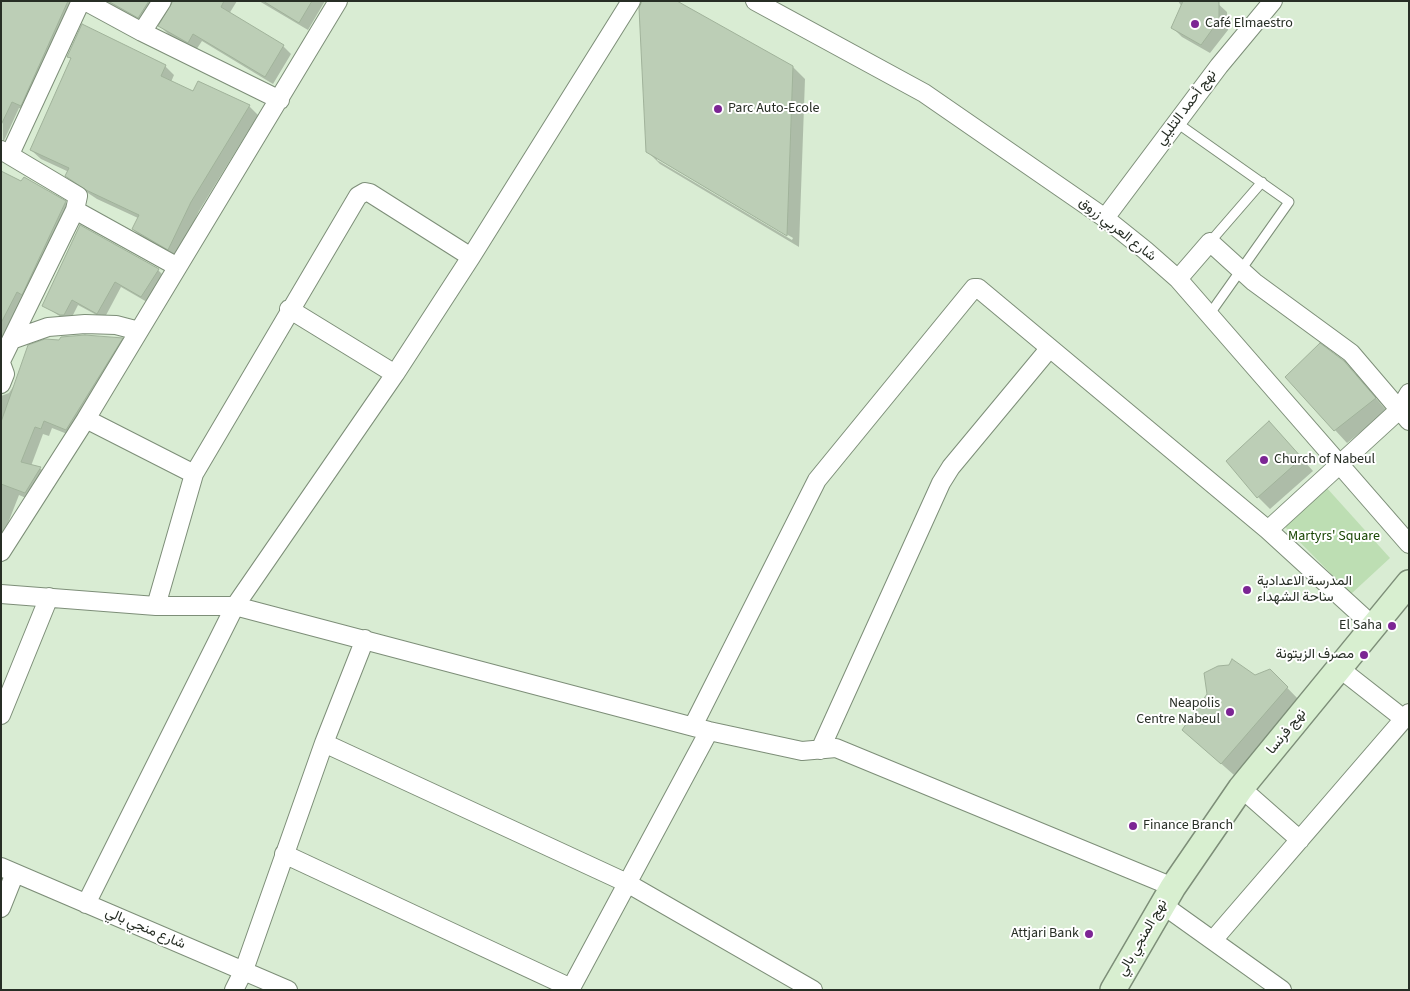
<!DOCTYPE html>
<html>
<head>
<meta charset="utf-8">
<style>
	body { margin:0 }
	#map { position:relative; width:1410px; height:991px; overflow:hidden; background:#d9ecd3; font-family:"Source Sans 3",sans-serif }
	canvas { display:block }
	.frame { position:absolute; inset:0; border:2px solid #272e25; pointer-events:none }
</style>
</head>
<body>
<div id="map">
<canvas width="1410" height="991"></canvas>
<div class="frame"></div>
</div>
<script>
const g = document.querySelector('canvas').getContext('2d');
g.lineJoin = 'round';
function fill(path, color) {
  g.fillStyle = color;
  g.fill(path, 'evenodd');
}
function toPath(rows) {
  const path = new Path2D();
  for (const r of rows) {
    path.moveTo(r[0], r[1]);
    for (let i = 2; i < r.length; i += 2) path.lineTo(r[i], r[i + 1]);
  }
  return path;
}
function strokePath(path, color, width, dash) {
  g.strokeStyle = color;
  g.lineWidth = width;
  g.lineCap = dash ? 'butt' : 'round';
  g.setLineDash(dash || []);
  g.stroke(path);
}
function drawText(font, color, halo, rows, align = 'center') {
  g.font = font + ' "Source Sans 3",Vazirmatn,sans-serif';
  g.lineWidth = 4;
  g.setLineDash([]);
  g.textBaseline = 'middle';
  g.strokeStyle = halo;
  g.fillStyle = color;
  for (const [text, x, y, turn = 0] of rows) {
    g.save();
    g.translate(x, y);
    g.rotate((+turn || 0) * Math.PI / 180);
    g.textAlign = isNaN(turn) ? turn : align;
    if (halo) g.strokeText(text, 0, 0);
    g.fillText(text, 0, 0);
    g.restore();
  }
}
const green = toPath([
	[1326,487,1390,558,1351,594,1285,527]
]);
const shadow = toPath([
	[4,1,78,1,27,112,19,108,3,143,1,6],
	[102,1,161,1,145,24],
	[181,1,237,1,229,14,283,46,291,54,273,84,202,41,196,50,168,34,160,26],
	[259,1,325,1,308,30],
	[1178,1,1215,1,1227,12,1228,30,1210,53,1182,37,1172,27,1182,7],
	[68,56,165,66,174,75,171,82,194,93,199,82,249,106,258,115,199,211,177,258,142,238,133,229,138,218,97,199,76,185,67,176,69,172,41,159,31,150,72,60],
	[793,67,805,79,799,247,660,164,647,151],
	[657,157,793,238,792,240,657,160],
	[1,172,65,202,73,210,10,342,1,338],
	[80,226,158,270,164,276,147,302,121,287,104,319,78,305,70,321,67,321,43,305],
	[122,339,130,347,75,437,52,428,49,436,43,434,31,466,41,469,49,476,33,501,19,495,1,541,1,396,9,393,17,381],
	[1356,375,1387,411,1347,443,1335,430],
	[1281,435,1313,471,1270,509,1258,497],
	[1270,670,1299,700,1234,775,1183,730,1209,694]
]);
const building = toPath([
	[1,1,68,1,21,106,12,102,1,125,1,1],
	[108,1,149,1,138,18,108,1],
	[173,1,224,1,221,7,284,45,265,77,193,34,188,43,158,26,173,1],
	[263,1,312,1,299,23,263,1],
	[642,1,677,1,793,66,787,236,646,152,639,8,642,1],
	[1183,1,1219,1,1219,20,1201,45,1171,28,1183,1],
	[82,24,166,65,161,76,193,91,198,81,250,105,191,202,168,250,132,229,139,215,86,190,65,176,69,168,30,150,71,58,67,57,82,24],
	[1,171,21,181,24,177,66,201,22,295,17,292,1,323,1,171],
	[80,225,159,269,141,297,115,282,97,314,72,300,64,315,60,315,42,306,80,225],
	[85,335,123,338,66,430,44,421,41,429,35,427,21,462,41,467,25,493,1,484,1,422,28,345,45,339,59,340,61,337,85,335],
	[1320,343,1344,361,1376,398,1334,431,1285,377,1320,343],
	[1269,421,1302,458,1257,498,1226,461,1269,421],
	[1232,659,1255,675,1270,669,1288,687,1221,764,1182,730,1207,694,1204,673,1218,666,1229,665,1232,659]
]);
const lane = toPath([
	[1177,123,1289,202,1209,315],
	[1210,242,1262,182]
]);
const street = toPath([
	[85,1,142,32,280,100],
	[755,1,924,93,1105,218,1145,250,1178,279,1409,544],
	[142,32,162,1],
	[1,150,78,196,75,210,1,361],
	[10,154,81,1],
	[75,210,176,266],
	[1105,218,1219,66,1273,1],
	[1178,279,1210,242,1254,282,1351,353,1409,421],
	[289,309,395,374],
	[14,339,48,327,85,324,116,325,139,331,338,1],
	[1,363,5,374,1,384],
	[86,419,139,331],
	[1268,530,1399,410,1409,393],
	[1,552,86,419,194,474],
	[1,594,156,606,235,606,709,731,802,751,836,748,1173,887],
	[156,606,194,474,358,196,365,192,370,193,471,257],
	[1339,668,1404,719],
	[1,715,49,597],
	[693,726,817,480,974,288,978,288,1268,530,1373,626],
	[324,743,627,883,813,990],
	[820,750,941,483,951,467,1049,349],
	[1241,788,1300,840],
	[284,854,571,988],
	[1,867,288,990],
	[86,904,235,606,395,374,471,257,631,1],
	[1163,905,1282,990],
	[1,908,15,873],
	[1214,939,1409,713],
	[234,990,244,970,324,743,365,639],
	[570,990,709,731]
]);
const secondary = toPath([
	[1113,990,1173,887,1241,788,1409,583]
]);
const markers = [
	[1195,24,5,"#7c2594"],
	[718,109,5,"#7c2594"],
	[1264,460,5,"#7c2594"],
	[1247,590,5,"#7c2594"],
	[1392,626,5,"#7c2594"],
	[1364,655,5,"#7c2594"],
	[1230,712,5,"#7c2594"],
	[1133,826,5,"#7c2594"],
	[1089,934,5,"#7c2594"]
];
const poiNames = [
	["Café Elmaestro",1205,24],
	["Parc Auto-Ecole",728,109],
	["Church of Nabeul",1274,460],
	["المدرسة الاعدادية",1257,582],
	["ساحة الشهداء",1257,598],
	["El Saha",1382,626,"right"],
	["مصرف الزيتونة",1354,655,"right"],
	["Neapolis",1220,704,"right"],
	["Centre Nabeul",1220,720,"right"],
	["Finance Branch",1143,826],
	["Attjari Bank",1079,934,"right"]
];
const streetNames = [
	["نهج أحمد التليلي",1187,108,-53],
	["شارع العربي زروق",1117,230,38],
	["نهج فرنسا",1287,732,-51],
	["شارع منجي بالي",145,929,23],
	["نهج المنجي بالي",1143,938,-60]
];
const parkNames = [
	["Martyrs' Square",1334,537]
];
fill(green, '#bddeb3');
fill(shadow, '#0003');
fill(building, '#bcceb6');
strokePath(building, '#a0b29a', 1);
strokePath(lane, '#7d8e78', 11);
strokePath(street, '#7d8e78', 20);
strokePath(secondary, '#7d8e78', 28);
strokePath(lane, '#fff', 9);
strokePath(street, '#fff', 18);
strokePath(secondary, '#d8efd0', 25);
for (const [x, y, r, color] of markers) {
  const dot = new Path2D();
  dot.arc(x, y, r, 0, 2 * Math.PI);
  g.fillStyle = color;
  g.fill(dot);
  strokePath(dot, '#fff', 2);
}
drawText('14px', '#272e25', '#fff', poiNames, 'left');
drawText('14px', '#272e25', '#fff', streetNames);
drawText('14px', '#194603', '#fff', parkNames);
</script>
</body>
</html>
